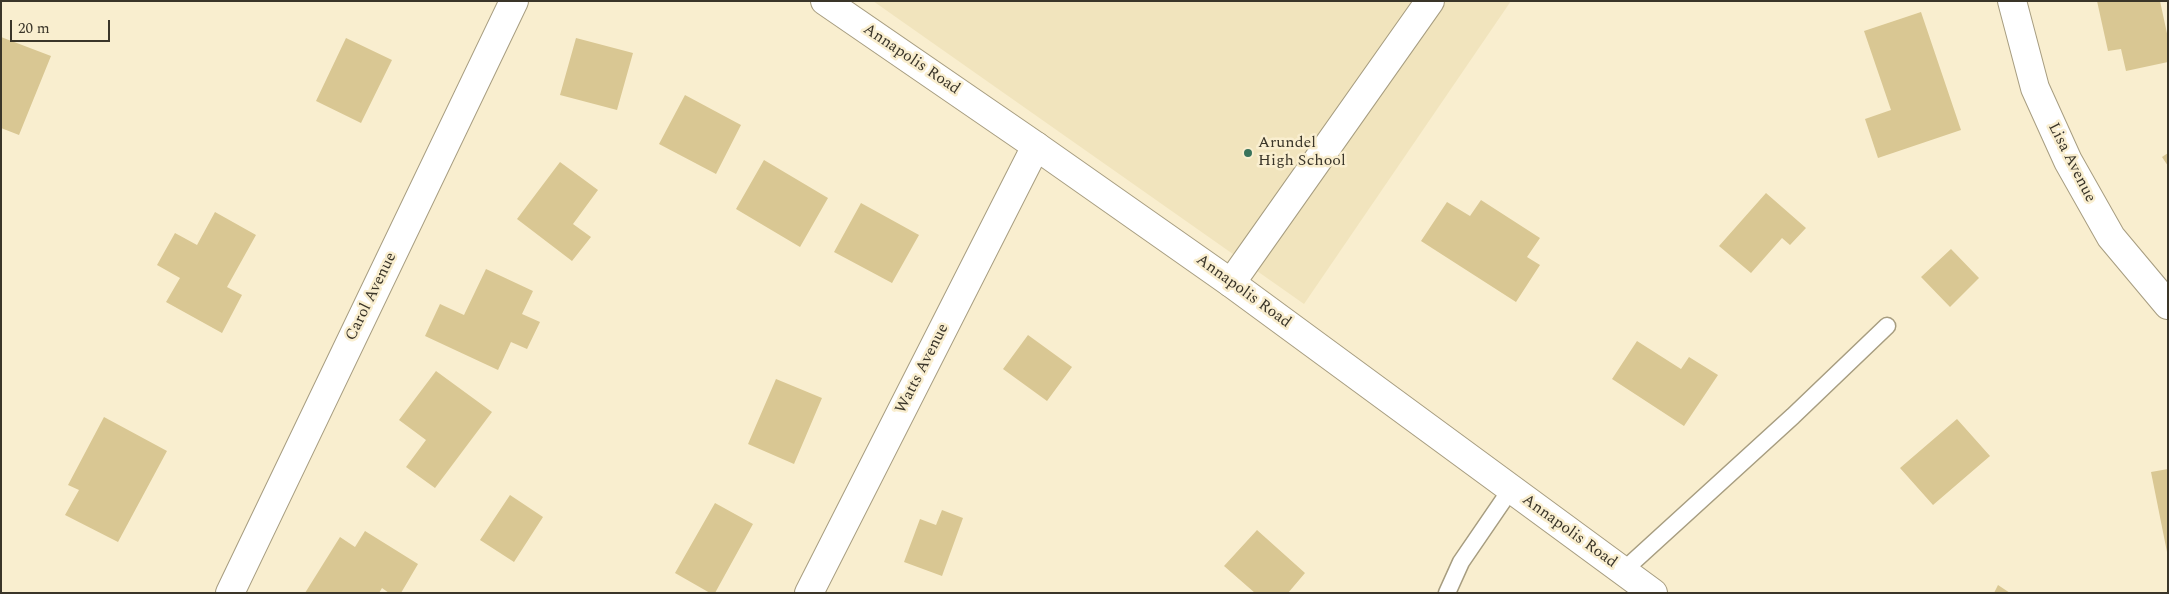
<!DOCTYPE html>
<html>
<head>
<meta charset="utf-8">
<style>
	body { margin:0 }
	#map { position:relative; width:2169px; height:594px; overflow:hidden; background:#f9eecf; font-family:Spectral,serif }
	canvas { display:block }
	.frame { position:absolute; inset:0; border:2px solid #3a3529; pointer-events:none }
	.scale { position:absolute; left:10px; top:20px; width:100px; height:22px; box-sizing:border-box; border:2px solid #3a3529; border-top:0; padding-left:6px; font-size:15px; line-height:18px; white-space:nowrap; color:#3a3529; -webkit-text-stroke:4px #f9eecf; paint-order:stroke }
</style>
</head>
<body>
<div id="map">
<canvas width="2169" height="594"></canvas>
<div class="frame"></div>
<div class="scale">20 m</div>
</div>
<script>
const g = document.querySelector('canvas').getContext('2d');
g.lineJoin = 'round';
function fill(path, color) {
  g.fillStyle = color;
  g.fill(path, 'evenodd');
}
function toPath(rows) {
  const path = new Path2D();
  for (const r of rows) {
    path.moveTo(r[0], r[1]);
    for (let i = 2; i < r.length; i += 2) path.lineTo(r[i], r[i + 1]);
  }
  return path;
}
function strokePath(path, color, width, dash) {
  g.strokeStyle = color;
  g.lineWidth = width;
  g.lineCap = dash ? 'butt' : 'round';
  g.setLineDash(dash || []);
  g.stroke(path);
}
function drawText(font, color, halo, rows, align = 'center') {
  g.font = font + ' Spectral,serif';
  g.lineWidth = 5;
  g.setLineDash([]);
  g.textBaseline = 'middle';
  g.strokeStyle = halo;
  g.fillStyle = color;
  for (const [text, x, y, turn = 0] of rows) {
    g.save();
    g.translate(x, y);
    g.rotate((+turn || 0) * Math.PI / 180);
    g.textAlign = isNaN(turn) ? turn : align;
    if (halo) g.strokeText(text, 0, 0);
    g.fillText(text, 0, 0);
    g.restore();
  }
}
const built = toPath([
	[873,1,1511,1,1304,304]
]);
const building = toPath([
	[2097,1,2160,1,2168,38,2168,62,2126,71,2121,49,2108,51],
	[1921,12,1961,130,1878,158,1865,119,1891,110,1864,31],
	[1,37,51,56,19,135,1,128],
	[346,38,392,60,361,123,316,101],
	[576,38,633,53,617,110,560,95],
	[685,95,741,125,716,174,659,144],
	[2168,153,2168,166,2162,157],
	[764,160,828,198,800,247,736,209],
	[560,162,598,190,573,224,591,237,572,261,517,219],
	[1766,193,1806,228,1790,245,1782,238,1751,273,1719,246],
	[1481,200,1540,238,1527,257,1540,265,1516,302,1421,241,1447,202,1470,216],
	[861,203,919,235,892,283,834,252],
	[215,212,256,235,227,287,242,295,222,333,166,302,180,278,157,265,175,233,197,245],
	[1951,249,1979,278,1950,307,1921,277],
	[486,269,533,291,522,314,540,322,527,349,511,342,498,370,425,336,440,304,464,315],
	[1028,335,1072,367,1047,401,1003,369],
	[1637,341,1681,369,1689,357,1718,375,1684,426,1612,379],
	[436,371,492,412,435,488,406,467,426,440,399,420],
	[776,379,822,398,794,464,748,444],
	[104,417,167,451,118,542,65,515,79,490,68,485],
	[1957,419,1990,456,1933,505,1900,468],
	[2168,469,2168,552,2167,552,2151,472],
	[510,495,543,517,514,562,480,540],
	[715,503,753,524,715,593,710,593,675,573],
	[942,510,963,518,942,576,904,562,920,519,936,525],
	[1257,530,1305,573,1288,593,1255,593,1224,566],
	[365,531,418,564,401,593,389,593,382,588,379,593,305,593,340,537,355,547],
	[1998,585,2010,593,1994,593]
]);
const lane = toPath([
	[1623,571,1793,416,1887,326],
	[1447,593,1461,562,1511,489]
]);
const street = toPath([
	[2012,1,2035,88,2068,161,2111,237,2168,305],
	[1231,283,1430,1],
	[230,593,514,1],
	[809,593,1036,146]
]);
const secondary = toPath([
	[825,1,1036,146,1231,283,1653,593]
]);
const markers = [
	[1248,153,5,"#39735b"]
];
const streetNames = [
	["Annapolis Road",911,60,34],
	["Lisa Avenue",2071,163,63],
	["Annapolis Road",1243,292,36],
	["Carol Avenue",372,297,-64],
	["Watts Avenue",923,369,-63],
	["Annapolis Road",1569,532,36]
];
const poiNames = [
	["Arundel",1258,144],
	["High School",1258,162]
];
fill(built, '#f1e4bd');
fill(building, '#d9c793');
strokePath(lane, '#a79d80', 19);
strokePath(street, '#a79d80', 30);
strokePath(secondary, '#a79d80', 30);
strokePath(lane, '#fff', 16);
strokePath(street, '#fff', 28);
strokePath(secondary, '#fff', 28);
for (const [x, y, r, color] of markers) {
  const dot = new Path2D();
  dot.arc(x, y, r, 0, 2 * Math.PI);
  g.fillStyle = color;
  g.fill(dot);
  strokePath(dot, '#f9eecf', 2);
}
drawText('16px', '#3a3529', '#f9eecf', streetNames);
drawText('16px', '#3a3529', '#f9eecf', poiNames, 'left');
</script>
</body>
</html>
